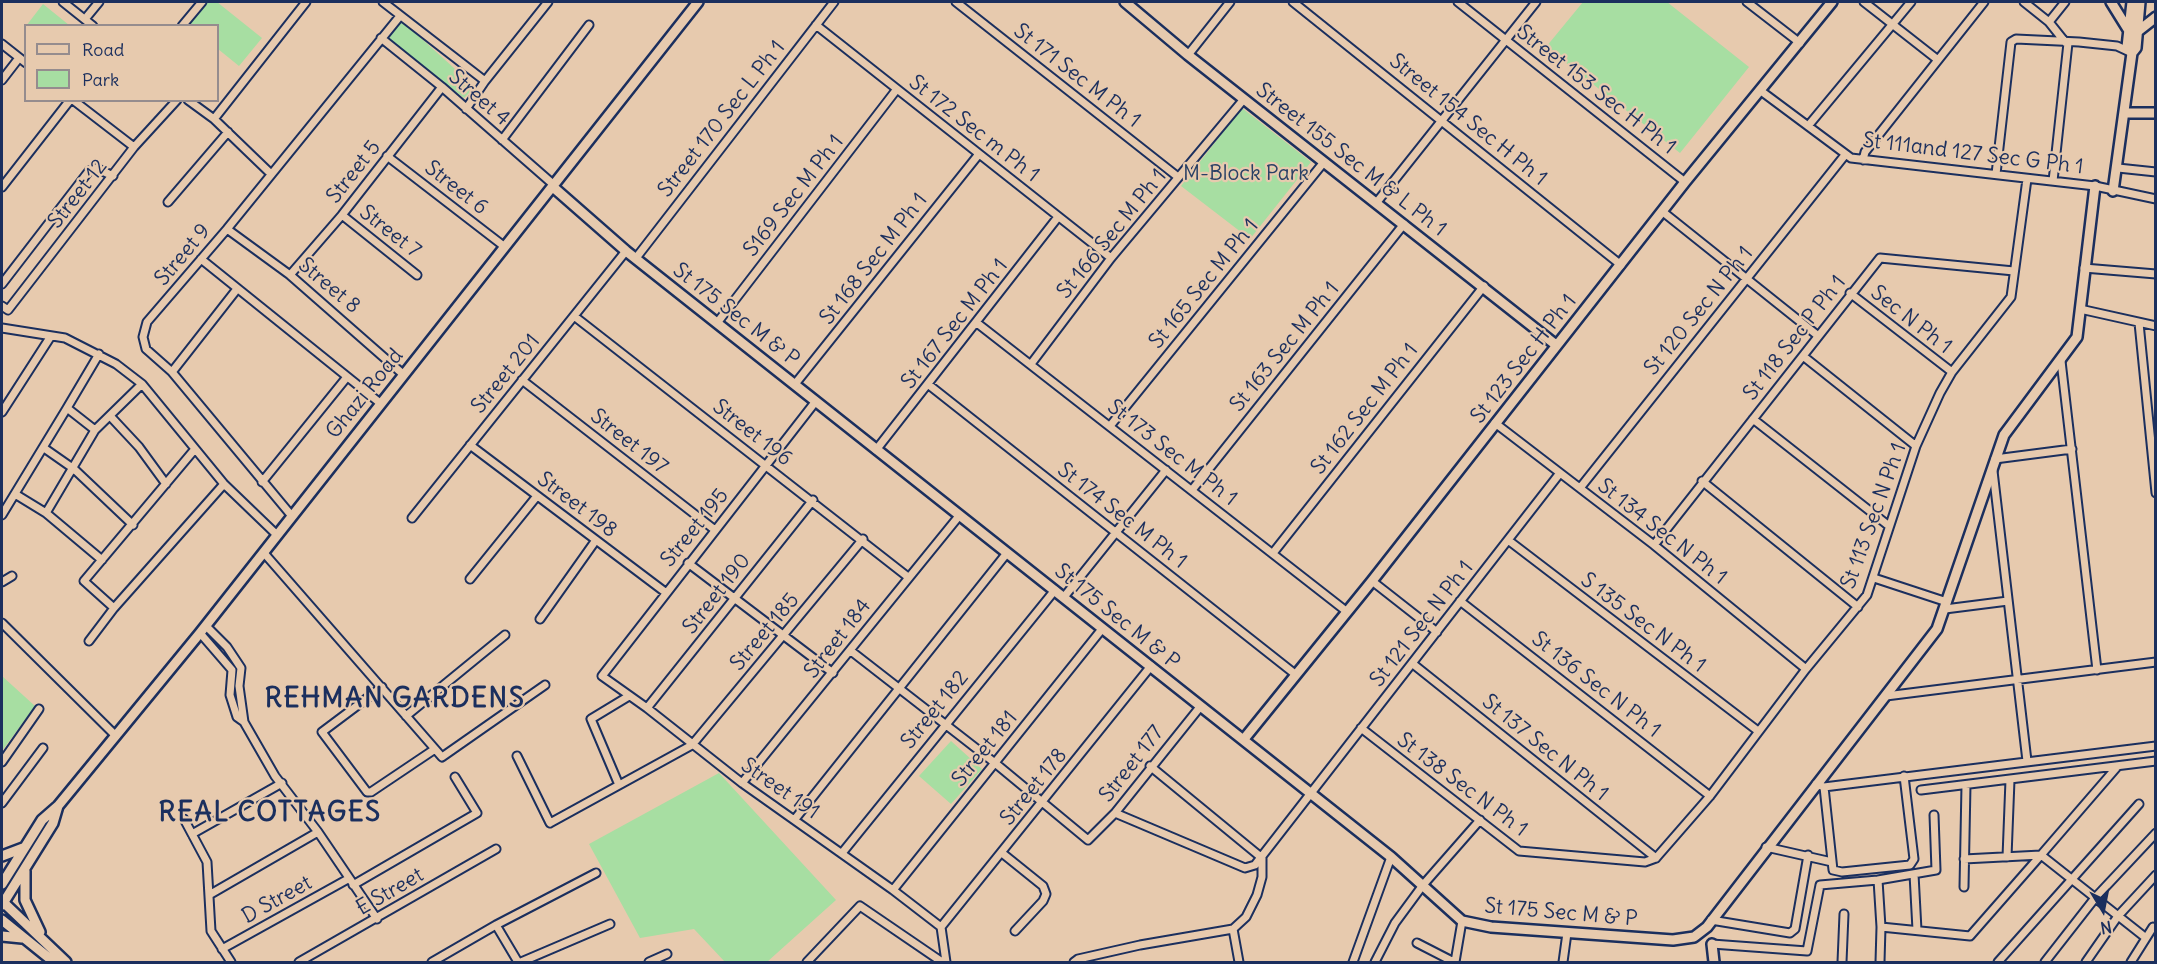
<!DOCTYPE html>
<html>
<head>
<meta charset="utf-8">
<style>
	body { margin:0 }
	#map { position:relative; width:2157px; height:964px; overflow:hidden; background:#e7caae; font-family:Delius,sans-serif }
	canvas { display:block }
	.frame { position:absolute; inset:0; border:3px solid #1b2f5e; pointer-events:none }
	.legend { position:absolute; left:24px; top:24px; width:195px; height:78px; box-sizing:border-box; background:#e7caae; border:2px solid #958c8e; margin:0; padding:8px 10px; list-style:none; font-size:18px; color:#1b2f5e }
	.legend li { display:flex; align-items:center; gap:12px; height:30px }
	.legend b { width:30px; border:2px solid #958c8e }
	.north { position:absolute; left:2073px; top:880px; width:60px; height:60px; -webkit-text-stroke:4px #e7caae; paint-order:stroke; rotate:170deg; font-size:16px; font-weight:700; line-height:24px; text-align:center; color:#1b2f5e }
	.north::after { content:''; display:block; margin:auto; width:21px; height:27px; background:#1b2f5e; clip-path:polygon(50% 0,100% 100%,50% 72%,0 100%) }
</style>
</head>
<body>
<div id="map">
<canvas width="2157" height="964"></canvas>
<div class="frame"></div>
<ul class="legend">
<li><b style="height:8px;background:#e7caae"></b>Road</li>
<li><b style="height:16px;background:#a7dea2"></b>Park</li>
</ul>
<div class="north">N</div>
</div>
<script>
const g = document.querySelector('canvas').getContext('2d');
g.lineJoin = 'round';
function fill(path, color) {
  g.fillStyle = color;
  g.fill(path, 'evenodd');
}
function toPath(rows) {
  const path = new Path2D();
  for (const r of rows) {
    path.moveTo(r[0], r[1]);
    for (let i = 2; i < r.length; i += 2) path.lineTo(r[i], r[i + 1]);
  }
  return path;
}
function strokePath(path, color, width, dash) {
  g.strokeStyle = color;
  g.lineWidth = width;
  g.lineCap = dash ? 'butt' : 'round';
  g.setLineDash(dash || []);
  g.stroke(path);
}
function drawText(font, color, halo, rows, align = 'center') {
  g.font = font + ' Delius,sans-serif';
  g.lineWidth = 4.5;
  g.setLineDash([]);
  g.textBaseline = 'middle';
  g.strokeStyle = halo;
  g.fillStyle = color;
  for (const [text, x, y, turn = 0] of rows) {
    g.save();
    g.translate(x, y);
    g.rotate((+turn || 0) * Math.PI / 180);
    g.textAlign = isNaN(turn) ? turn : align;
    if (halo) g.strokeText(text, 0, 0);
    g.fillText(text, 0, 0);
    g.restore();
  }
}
const green = toPath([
	[206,2,217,2,262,38,239,66,218,49,218,26,188,25],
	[1583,2,1667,2,1749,67,1680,153,1546,47],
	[43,4,69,25,26,26],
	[402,21,475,87,464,98,385,37],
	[1242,108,1311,162,1250,239,1181,186],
	[2,676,35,706,2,751],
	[951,741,982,769,951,804,919,776],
	[719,773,836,900,767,962,725,962,694,929,640,938,589,844]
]);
const street = toPath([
	[63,2,93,26],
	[383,2,485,81],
	[956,2,1178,177],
	[1293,2,1621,265],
	[1458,2,1685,182],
	[1747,2,1800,43],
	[1864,2,1938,60],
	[2024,2,2049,22,2065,42],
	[85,19,99,2],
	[2049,22,2065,2],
	[816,25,1111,258],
	[182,26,202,2],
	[381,38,442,87,554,185],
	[2,44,26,63],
	[1188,55,1230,2],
	[2,80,19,58],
	[1761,91,1851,158,2095,186,2156,199],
	[73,100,134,147],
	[188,100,214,119,270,173],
	[466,109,485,81,548,2],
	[214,119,306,2],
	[1808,126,1911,2],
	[502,140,589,25],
	[387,156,505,247],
	[1863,160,1865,152,1984,2],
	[2118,168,2156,172],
	[1996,174,2011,42,2016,39,2079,42,2117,46,2130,52],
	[2053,181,2068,43],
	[2,187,70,100],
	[168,202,228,132],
	[1377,202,1536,2],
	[1663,212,1817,335],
	[342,215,417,275],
	[227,229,290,275,404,375],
	[636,258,834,2],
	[201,259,380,403],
	[2084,268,2156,274],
	[290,275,342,215,442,87],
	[2,284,89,171,96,168,113,176],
	[1850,293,1952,372],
	[2,306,8,310,134,147,177,100],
	[2080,309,2156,326],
	[574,316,908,577],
	[717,323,897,89],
	[977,323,1346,611],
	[2139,323,2156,493],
	[2,328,65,338,116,364,142,384,224,484,277,535],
	[1803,356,1916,446],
	[2061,361,2097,670],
	[1031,364,1111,258,1244,99],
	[172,372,237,289],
	[522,380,715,530],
	[795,384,979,154],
	[929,385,1295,674],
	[816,401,602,676,647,708,742,783,893,890,941,927],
	[67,408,99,354],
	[2,412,51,336],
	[111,417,139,447,166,484],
	[1753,419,1889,526],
	[1495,423,1654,545,1806,669],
	[1110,426,1324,162],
	[470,445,665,592],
	[44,448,74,469,133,525],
	[876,450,1058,217],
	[1995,459,2072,449],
	[1993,471,2027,761],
	[1702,481,1858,607],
	[262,482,347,377],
	[1580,488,1845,155],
	[1192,490,1404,224],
	[15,494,46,513,102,560],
	[46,513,95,430,142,384],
	[2,515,67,408,95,430],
	[291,515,172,372,146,349,143,337,147,322,227,229,400,16],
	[412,518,626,251],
	[1508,540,1758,731],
	[1654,545,1880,258,2014,271],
	[264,553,442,757,545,685],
	[1273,553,1484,286],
	[688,563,833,673],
	[1874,578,1947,602],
	[470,579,537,496],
	[1372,581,1437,632],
	[2,582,12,576],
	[1064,597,1166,470],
	[1460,601,1710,796],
	[114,608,84,581,195,449],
	[1945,609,2008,601],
	[540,619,596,540],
	[2,623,116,736],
	[206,626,227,647,241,668,239,686,244,722],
	[200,633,232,670,230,695,237,717,244,722,275,776,318,832,377,919],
	[89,641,114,608,224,484],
	[851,651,995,763,1088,840,1115,813,1200,707],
	[1413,664,1656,858],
	[382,687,322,732,367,792,371,792,435,749],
	[1886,696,2156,662],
	[647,708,813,500],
	[406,716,505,635],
	[1361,728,1519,851,1645,862,1656,858],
	[517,756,550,823,692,745,863,539],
	[2,762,39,709],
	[742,783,959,516],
	[1816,784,1824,787,2156,746],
	[619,785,591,719,629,696],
	[1824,787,1833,870,1842,872,1910,865,1914,859,1904,776],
	[1921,790,2156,761],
	[2,803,43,748],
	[1115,813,1245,868,1255,865,1560,473],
	[1934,815,1936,870,1878,880,1881,927,1970,936,2041,855,2146,938],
	[184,819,207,862,211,931,231,962],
	[795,819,1007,553],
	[192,834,282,783],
	[1766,847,1832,862],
	[842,853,1055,590],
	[1002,853,1043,886,1046,894,1043,901,1015,931],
	[2007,857,2010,780],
	[1656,858,1710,796,1806,669,1867,595,1916,446,1940,393,1952,372,2011,297,2027,179],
	[1964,859,2041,855,2117,767],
	[1914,874,1917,930],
	[353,885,477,813,455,777],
	[1964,887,1966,785],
	[893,890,1102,629],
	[209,895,318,832],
	[1711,920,1790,933,1795,929,1808,855],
	[496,925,518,962],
	[941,927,1151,666],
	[941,927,946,962],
	[1233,929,1239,962],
	[1417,943,1454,962],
	[1712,944,1807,951,1820,885,1878,880],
	[222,949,348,879],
	[299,962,496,849],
	[432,962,496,925,596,873],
	[521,962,610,924],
	[649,962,667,954],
	[807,962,860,906,942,962],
	[1074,962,1078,959,1140,945,1233,929,1246,917,1257,895,1262,877,1262,858,1150,766],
	[1353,962,1391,857],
	[1375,962,1395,923,1423,885,1480,820],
	[1455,962,1462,921],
	[1563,962,1567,933],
	[1842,962,1844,914],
	[1880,962,1881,927],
	[1998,962,2139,804],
	[2045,962,2095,898,2156,833],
	[2086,962,2118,916,2156,875],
	[2131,962,2153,927,2156,928]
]);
const secondary = toPath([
	[1125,2,1188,55,1556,345],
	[2111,2,2129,31],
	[2132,2,2127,47,2132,53],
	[2137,32,2156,17],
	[2126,113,2156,113],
	[553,187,626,251,1391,857,1462,921,1491,927,1673,940,1694,937,1707,927,1937,629,2004,435,2077,337,2095,186],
	[2113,191,2132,53,2136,48,2140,2],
	[1244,739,1372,581,1685,182,1832,2],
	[2,856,23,848],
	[25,871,25,900,40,932],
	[2,884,42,820,58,806,200,633,698,2],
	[2,901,66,962],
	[2,905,53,823,58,806],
	[2,920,54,962],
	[2,936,22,938],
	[1712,944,1714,962]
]);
const streetNames = [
	["St 171 Sec M Ph 1",1077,76,38],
	["Street 153 Sec H Ph 1",1596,90,38],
	["Street 4",479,98,41],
	["Street 170 Sec L Ph 1",722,119,-52],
	["Street 154 Sec H Ph 1",1468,120,39],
	["St 172 Sec m Ph 1",974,129,38],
	["St 111and 127 Sec G Ph 1",1973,154,7],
	["Street 155 Sec M & L Ph 1",1351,160,38],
	["Street 5",354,172,-52],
	["Street 6",456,188,38],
	["Street 12",78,194,-52],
	["S169 Sec M Ph 1",794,196,-52],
	["Street 7",390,232,38],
	["St 166 Sec M Ph 1",1112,234,-51],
	["Street 9",183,255,-50],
	["St 168 Sec M Ph 1",874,259,-52],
	["St 165 Sec M Ph 1",1204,284,-51],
	["Street 8",329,286,40],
	["St 120 Sec N Ph 1",1699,311,-51],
	["St 175 Sec M & P",736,315,38],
	["Sec N Ph 1",1911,320,38],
	["St 167 Sec M Ph 1",955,324,-52],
	["St 118 Sec P Ph 1",1795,338,-52],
	["St 163 Sec M Ph 1",1285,347,-51],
	["St 123 Sec H Ph 1",1524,359,-52],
	["Street 201",506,374,-51],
	["Ghazi Road",365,394,-51],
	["St 162 Sec M Ph 1",1365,409,-52],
	["Street 196",752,433,38],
	["Street 197",629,442,38],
	["St 173 Sec M Ph 1",1172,453,38],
	["Street 198",577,505,37],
	["St 174 Sec M Ph 1",1122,516,38],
	["St 113 Sec N Ph 1",1874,516,-70],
	["Street 195",695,528,-51],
	["St 134 Sec N Ph 1",1662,532,38],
	["Street 190",717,594,-52],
	["St 175 Sec M & P",1117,617,39],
	["S 135 Sec N Ph 1",1643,623,37],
	["St 121 Sec N Ph 1",1422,624,-52],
	["Street 185",765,632,-50],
	["Street 184",838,639,-52],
	["St 136 Sec N Ph 1",1596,685,38],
	["Street 182",935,710,-51],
	["St 137 Sec N Ph 1",1545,748,39],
	["Street 181",985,749,-51],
	["Street 177",1132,764,-52],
	["St 138 Sec N Ph 1",1462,785,37],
	["Street 178",1034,787,-51],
	["Street 191",780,789,35],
	["E Street",390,892,-30],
	["D Street",277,900,-29],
	["St 175 Sec M & P",1561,913,5]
];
const parkNames = [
	["M-Block Park",1246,174]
];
const districtNames = [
	["REHMAN GARDENS",395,699],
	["REAL COTTAGES",270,813]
];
fill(green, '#a7dea2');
strokePath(street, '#1b2f5e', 11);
strokePath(secondary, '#1b2f5e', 14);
strokePath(street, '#e7caae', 7);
strokePath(secondary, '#e7caae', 9);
drawText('21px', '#1b2f5e', '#e7caae', streetNames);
drawText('21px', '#294065', '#e7caae', parkNames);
g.letterSpacing = '1.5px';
drawText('bold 27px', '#1b2f5e', '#e7caae', districtNames);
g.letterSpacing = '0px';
</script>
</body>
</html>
